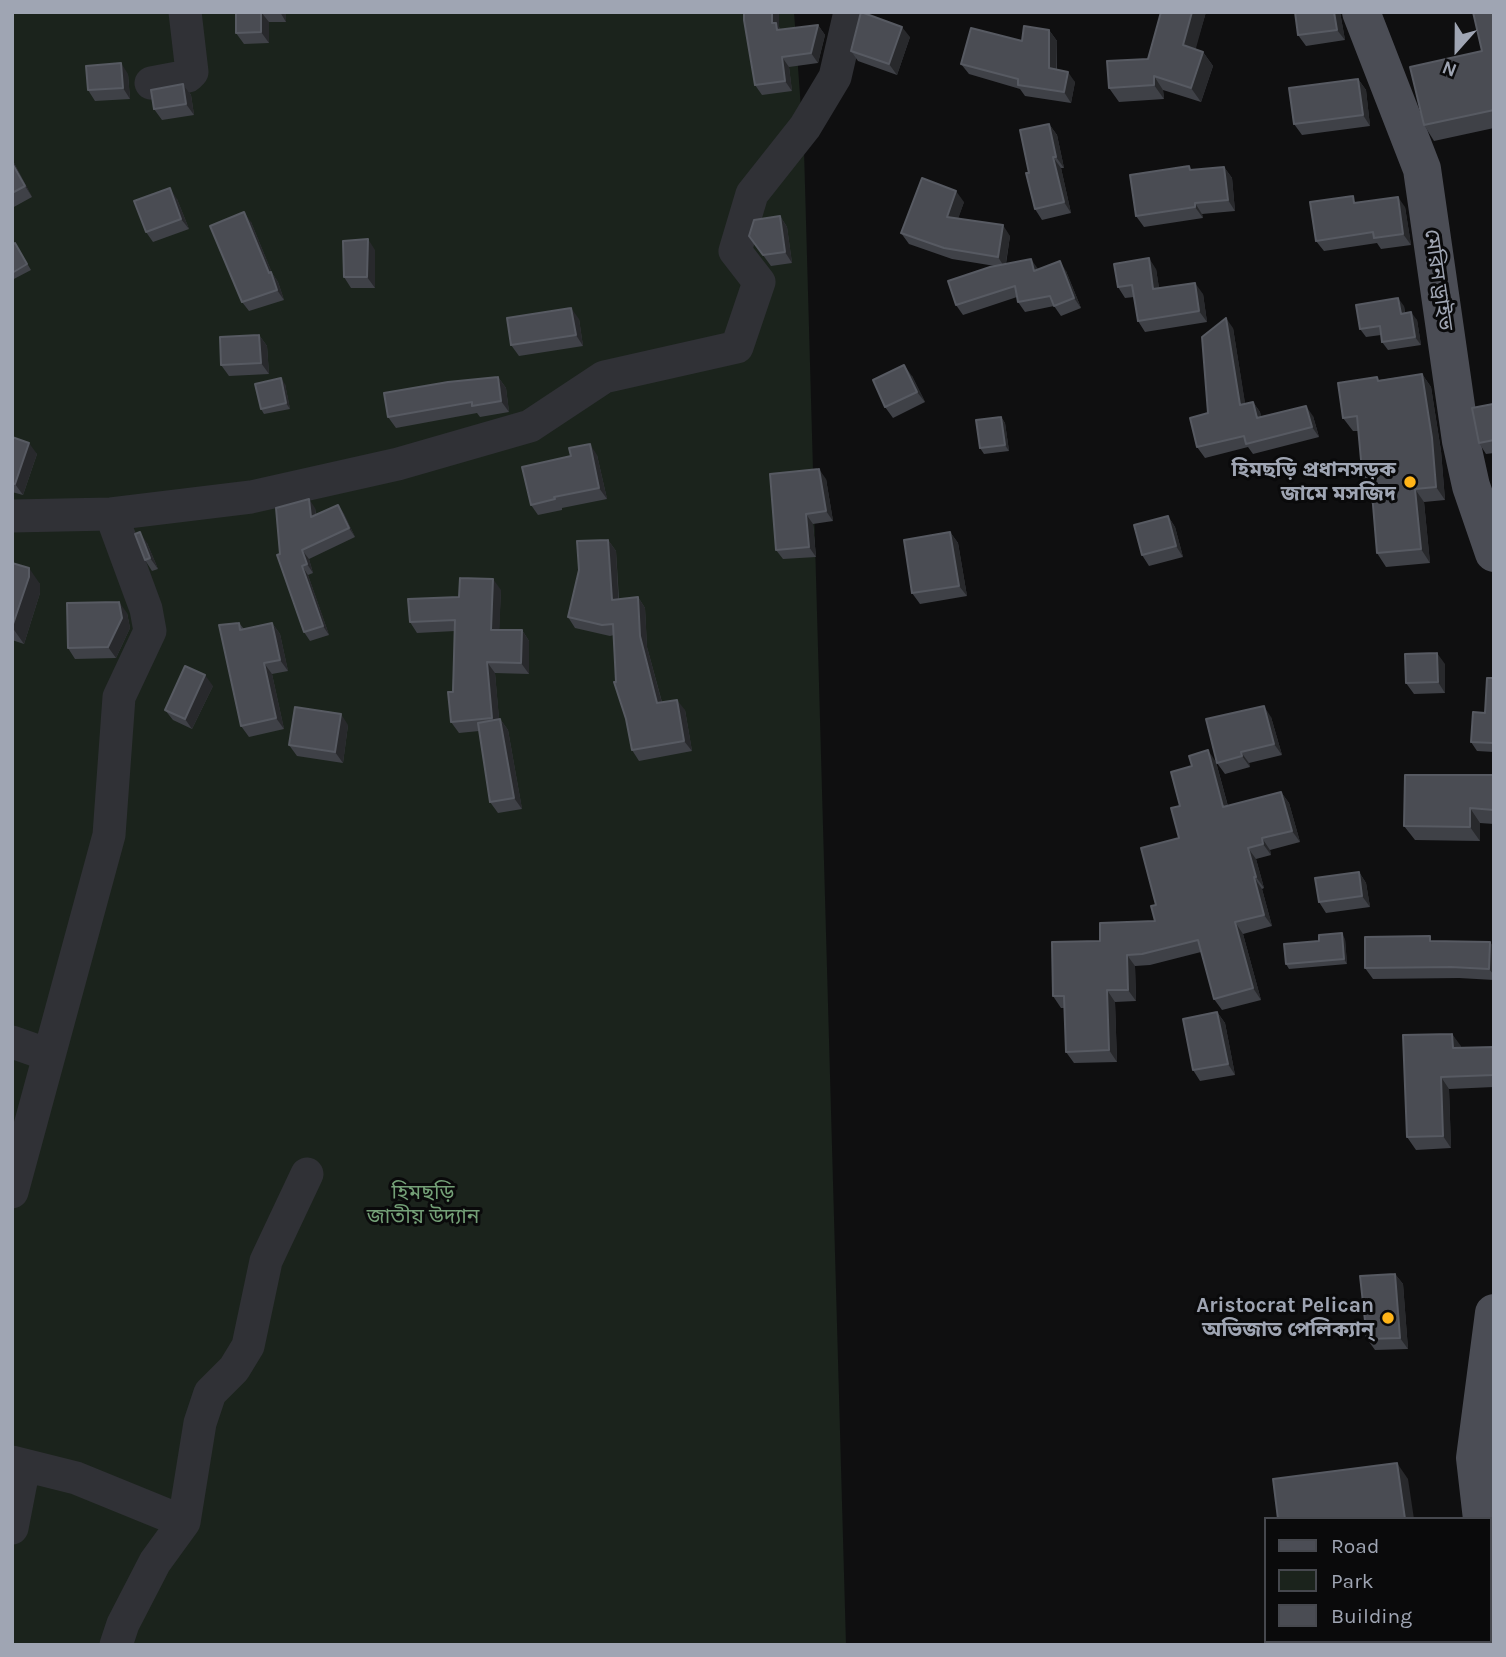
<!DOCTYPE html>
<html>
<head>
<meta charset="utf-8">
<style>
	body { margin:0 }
	#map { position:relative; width:1506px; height:1657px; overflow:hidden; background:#0f0f10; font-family:Karla,sans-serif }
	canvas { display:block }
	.frame { position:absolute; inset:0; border:14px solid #9fa5b3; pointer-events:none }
	.legend { position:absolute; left:1264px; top:1517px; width:228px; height:126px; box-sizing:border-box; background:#0a0a0b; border:2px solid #46484e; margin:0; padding:9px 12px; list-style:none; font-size:21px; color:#9fa5b3 }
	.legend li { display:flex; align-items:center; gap:14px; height:35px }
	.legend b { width:35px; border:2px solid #46484e }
	.north { position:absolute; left:1422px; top:14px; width:70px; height:70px; -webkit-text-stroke:5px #0a0a0b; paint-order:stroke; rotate:201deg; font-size:19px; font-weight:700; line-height:28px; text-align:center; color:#9fa5b3 }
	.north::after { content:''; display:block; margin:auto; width:24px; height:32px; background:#9fa5b3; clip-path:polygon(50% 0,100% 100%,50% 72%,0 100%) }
</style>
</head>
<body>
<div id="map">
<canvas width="1506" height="1657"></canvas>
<div class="frame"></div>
<ul class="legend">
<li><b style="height:9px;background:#4b4d55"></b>Road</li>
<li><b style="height:19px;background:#1b231c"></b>Park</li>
<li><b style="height:19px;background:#4a4c53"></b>Building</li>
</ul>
<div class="north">N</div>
</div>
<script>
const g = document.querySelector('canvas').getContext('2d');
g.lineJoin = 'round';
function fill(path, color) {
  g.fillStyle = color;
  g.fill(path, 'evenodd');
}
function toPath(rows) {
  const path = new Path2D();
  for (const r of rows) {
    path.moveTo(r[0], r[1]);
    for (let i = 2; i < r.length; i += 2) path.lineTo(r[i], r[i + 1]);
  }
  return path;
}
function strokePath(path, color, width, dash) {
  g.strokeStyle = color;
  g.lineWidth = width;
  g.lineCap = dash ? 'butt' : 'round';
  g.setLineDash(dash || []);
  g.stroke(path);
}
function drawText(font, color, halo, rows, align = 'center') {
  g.font = font + ' Karla,"Noto Sans Bengali",sans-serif';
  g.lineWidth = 6;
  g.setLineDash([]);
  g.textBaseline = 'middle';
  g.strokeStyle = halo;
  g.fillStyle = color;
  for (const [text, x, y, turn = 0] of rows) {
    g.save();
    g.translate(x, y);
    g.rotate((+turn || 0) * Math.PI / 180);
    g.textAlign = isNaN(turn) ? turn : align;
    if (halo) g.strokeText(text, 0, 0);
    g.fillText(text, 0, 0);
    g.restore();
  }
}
const green = toPath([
	[12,12,794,12,804,150,846,1645,12,1645]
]);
const minor = toPath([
	[151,83,188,76,192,72,185,12],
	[12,516,111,514,251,497,398,464,530,426,604,377,737,347,759,282,735,251,752,194,805,127,835,77,850,12],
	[12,1042,49,1055],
	[12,1192,109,835,119,697,150,631,146,609,111,514],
	[12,1462,76,1478,184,1522],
	[12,1528,24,1466],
	[116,1645,123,1624,155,1562,184,1522,200,1423,210,1393,234,1369,248,1346,266,1261,307,1174]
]);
const major = toPath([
	[1361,12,1422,169,1461,441,1471,486,1494,553],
	[1482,1519,1475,1458,1494,1313],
	[1490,1571,1494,1589]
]);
const wall = toPath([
	[236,12,286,12,286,22,269,22,269,43,244,44,236,33],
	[744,12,779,12,779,27,781,30,818,25,825,35,818,63,789,67,792,91,762,95,755,85],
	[1206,12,1195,49,1203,52,1213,66,1201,102,1163,90,1164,99,1119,102,1109,88],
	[1295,12,1340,12,1345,40,1306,46,1298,35],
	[1494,12,1494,128,1434,141,1424,125,1482,51],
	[1049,30,1057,41,1057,70,1075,82,1071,103,1025,96,1020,89,969,74,961,64],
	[910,37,897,75,858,61,851,51],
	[128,74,130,99,95,101,88,90],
	[1358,79,1366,90,1370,126,1302,135,1294,124],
	[183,84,191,95,194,115,162,120,154,109],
	[1049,124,1057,135,1064,168,1061,168,1071,213,1042,220,1035,209,1029,173],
	[12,159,32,197,12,208],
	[1224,167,1232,178,1235,211,1202,214,1203,218,1144,227,1136,216,1192,170],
	[177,199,189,229,153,242,146,232],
	[964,202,958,218,1010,236,1006,264,1038,270,1066,271,1081,308,1061,316,1054,306,1025,312,1018,302,1017,297,963,315,956,305,995,266,952,259,909,244,901,233],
	[1358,202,1405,207,1411,245,1381,249,1377,243,1324,251,1316,241],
	[780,216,787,227,792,263,771,266,749,236],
	[251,222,272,273,278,282,284,300,249,311,242,302],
	[15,243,31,270,12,280,12,245],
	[375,250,375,288,351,288,344,277],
	[1156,269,1159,288,1203,294,1207,322,1145,332,1138,321,1134,297,1125,298,1118,287],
	[1404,306,1405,313,1417,320,1421,345,1388,350,1382,342,1381,335,1366,337,1360,329],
	[579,319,583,346,519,356,511,345],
	[1233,328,1245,404,1253,402,1260,412,1261,417,1313,416,1319,437,1253,454,1248,447,1205,458,1197,447],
	[259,335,267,346,269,374,229,376,221,365],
	[1422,374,1431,387,1441,451,1445,500,1424,502,1430,563,1386,567,1377,553,1373,505,1364,493,1358,431,1353,431,1343,418,1379,380],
	[912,376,925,402,893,418,885,407],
	[498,377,506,388,509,412,480,417,477,413,396,428,388,417],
	[285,384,290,409,264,414,261,409],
	[1493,404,1494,453,1486,454,1479,443],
	[1001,417,1005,423,1009,451,984,454,980,448],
	[12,437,37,454,23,495,12,492],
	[597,455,607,499,562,508,562,510,538,515,531,505],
	[826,479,833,521,813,524,816,557,783,559,776,550],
	[338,505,344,514,355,537,309,559,313,573,308,575,329,635,310,641,304,632,280,554,315,508,316,514],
	[1168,516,1175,527,1183,557,1149,566,1142,555],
	[950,532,958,543,967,596,920,604,912,593],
	[608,540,616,551,619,599,638,597,645,608,647,647,662,702,685,710,692,751,639,761,632,750,626,719,616,682,614,635,610,636,575,628,568,617,579,570],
	[147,543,158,569,152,571,145,560],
	[12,563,40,584,40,593,24,644,12,640],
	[501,590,499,630,522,630,529,641,529,674,495,673,499,719,500,719,508,730,522,809,498,813,490,802,479,731,459,733,451,722,455,631,417,633,410,622,459,597],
	[127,613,130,628,116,658,75,659,68,648],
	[239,623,244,629,272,623,280,634,288,671,272,674,284,729,249,737,241,726],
	[1445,664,1445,693,1414,694,1406,683],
	[1494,678,1494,752,1477,751,1471,742,1485,713],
	[213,686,192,729,173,720,165,710],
	[1271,717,1282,755,1249,763,1250,767,1225,774,1217,763],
	[348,725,343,763,297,756,289,745],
	[1216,762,1228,806,1281,792,1289,803,1300,842,1270,850,1271,855,1256,859,1264,888,1262,889,1272,926,1243,934,1261,1000,1222,1010,1214,999,1201,952,1150,965,1135,966,1136,1001,1115,1002,1117,1062,1074,1063,1066,1052,1064,1008,1061,1008,1053,996,1100,941,1155,921,1156,905,1179,838,1180,806],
	[1494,772,1494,824,1480,823,1480,841,1415,840,1404,826,1493,775],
	[1359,872,1366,883,1370,907,1326,913,1319,902],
	[1345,939,1347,964,1289,969,1286,964],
	[1434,941,1494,947,1494,980,1459,978,1373,979,1365,968],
	[1217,1012,1225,1023,1235,1075,1200,1081,1193,1070],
	[1452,1034,1461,1048,1494,1047,1494,1087,1449,1089,1451,1148,1416,1150,1407,1137],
	[1395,1274,1403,1284,1408,1349,1375,1350,1367,1339]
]);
const shadedWall = toPath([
	[261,12,269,22,269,43,261,32],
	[280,12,286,12,286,22],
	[772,12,779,12,779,27,783,33,784,40,772,23],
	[1192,12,1206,12,1193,59,1183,45],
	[1334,12,1340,12,1345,40,1337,30],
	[818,25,825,35,818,63,811,53],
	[902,27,910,37,897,75,889,64],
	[1049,30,1057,41,1056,79,1049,68],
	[1203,52,1213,66,1201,102,1191,88],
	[782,57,789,67,792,91,785,81],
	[121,63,128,74,130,99,123,88],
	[1068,72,1075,82,1071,103,1064,92],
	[1154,76,1163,90,1164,99,1154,85],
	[1358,79,1366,90,1370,126,1363,115],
	[183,84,191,95,194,115,186,104],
	[1049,124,1057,135,1064,168,1056,157],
	[1053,157,1061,168,1071,213,1064,202],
	[12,159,32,197,25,186,12,163],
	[1224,167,1232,178,1235,211,1228,200],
	[170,188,177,199,189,229,181,219],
	[956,191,964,202,955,228,947,217],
	[1398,197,1405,207,1411,245,1403,234],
	[1195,203,1202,214,1203,218,1195,207],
	[244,212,251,222,272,273,278,282,284,300,277,290],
	[780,216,787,227,792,263,785,252],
	[1003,225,1010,236,1005,268,998,257],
	[368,239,375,250,375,288,367,277],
	[1149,258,1156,269,1161,300,1153,289],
	[1031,259,1038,269,1041,281,1034,271],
	[1060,261,1066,271,1081,308,1074,298],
	[1195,283,1203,294,1207,322,1199,311],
	[1398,298,1404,306,1406,322,1401,314],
	[571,308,579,319,583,346,576,335],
	[1411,312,1417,320,1421,345,1415,337],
	[1226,318,1233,328,1247,415,1240,405],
	[259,335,267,346,269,374,261,363],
	[904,365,912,376,925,402,917,392],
	[1422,374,1431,387,1441,451,1445,500,1436,487],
	[498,377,506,388,509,412,501,401],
	[281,378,285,384,290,409,286,403],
	[1253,402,1260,412,1264,429,1257,418],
	[1306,406,1313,416,1319,437,1312,427],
	[1001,417,1005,423,1009,451,1005,445],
	[29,443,37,454,23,495,15,484],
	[590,444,597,455,607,499,599,488],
	[819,469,826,479,833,521,826,511],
	[1415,489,1424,502,1430,563,1421,549],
	[309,499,315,508,317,526,311,517],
	[338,505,344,514,355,537,349,528],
	[806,514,813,524,816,557,809,547],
	[1168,516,1175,527,1183,557,1176,546],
	[140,532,147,543,158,569,150,558],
	[950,532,958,543,967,596,959,586],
	[608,540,616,551,619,611,612,600],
	[302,550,309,559,313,573,307,564],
	[302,566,308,575,329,635,323,626],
	[29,568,40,584,40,593,24,644,12,627],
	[493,579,501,590,499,641,491,630],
	[638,597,645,608,647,647,665,714,657,703,640,636],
	[119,602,127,613,130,628,116,658,108,647],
	[272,623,280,634,288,671,280,660],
	[522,630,529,641,529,674,521,663],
	[1437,653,1445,664,1445,693,1438,682],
	[487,662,495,673,500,729,492,718],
	[264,663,272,674,284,729,276,718],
	[205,675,213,686,192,729,185,719],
	[677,700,685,710,692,751,684,741],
	[1264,706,1271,717,1282,755,1274,744],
	[341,714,348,725,343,763,335,752],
	[500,719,508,730,522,809,514,798],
	[1208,750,1216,762,1231,818,1223,807],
	[1241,752,1249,763,1250,767,1242,756],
	[1281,792,1289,803,1300,842,1292,831],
	[1470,808,1480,823,1480,841,1470,827],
	[1262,838,1270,850,1271,855,1263,844],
	[1248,848,1256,859,1264,888,1256,877],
	[1359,872,1366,883,1370,907,1362,896],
	[1254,877,1262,889,1272,926,1264,915],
	[1235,922,1243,934,1261,1000,1253,988],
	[1342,933,1345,939,1347,964,1344,959],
	[1490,942,1494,947,1494,975,1489,969],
	[1127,955,1135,966,1136,1001,1128,990],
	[1107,990,1115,1002,1117,1062,1109,1050],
	[1217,1012,1225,1023,1235,1075,1228,1064],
	[1452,1034,1461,1046,1461,1060,1453,1048],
	[1441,1077,1449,1089,1451,1148,1443,1136],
	[1395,1274,1403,1284,1408,1349,1400,1338],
	[1397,1463,1408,1479,1414,1519,1405,1519]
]);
const building = toPath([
	[236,12,261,12,261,32,236,33,236,12],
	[744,12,772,12,772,23,776,23,777,30,818,25,811,53,782,57,785,81,755,85,744,20,744,12],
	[861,12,902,27,889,64,851,51,861,12],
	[1161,12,1192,12,1183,45,1203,52,1191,88,1154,76,1154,85,1109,88,1107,61,1148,59,1161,12],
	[1295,12,1334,12,1337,30,1298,35,1295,12],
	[1473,12,1494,12,1494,110,1424,125,1410,67,1482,51,1473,12],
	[1024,26,1049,30,1049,68,1068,72,1064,92,1018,85,1018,79,961,64,971,28,1022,41,1024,26],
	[121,63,123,88,88,90,86,66,121,63],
	[1358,79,1363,115,1294,124,1289,88,1358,79],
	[183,84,186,104,154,109,151,90,183,84],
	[1049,124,1056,157,1053,157,1064,202,1035,209,1026,173,1029,173,1020,130,1049,124],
	[12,163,25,186,12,193,12,163],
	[1189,166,1190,170,1224,167,1228,200,1195,203,1195,207,1136,216,1130,175,1189,166],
	[922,178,956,191,947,217,1003,225,998,257,944,248,901,233,922,178],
	[170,188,181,219,146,232,134,201,170,188],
	[1353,196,1354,203,1398,197,1403,234,1374,238,1373,232,1316,241,1310,202,1353,196],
	[244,212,269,273,271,272,277,290,242,302,210,226,244,212],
	[780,216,785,252,763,255,749,236,754,220,780,216],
	[368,239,367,277,344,277,343,241,368,239],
	[15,243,27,264,12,273,12,245,15,243],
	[1149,258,1153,289,1195,283,1199,311,1138,321,1132,285,1118,287,1114,264,1149,258],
	[1031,259,1034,271,1060,261,1074,298,1054,306,1050,296,1018,302,1015,286,956,305,948,281,990,267,1031,259],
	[1398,298,1401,314,1411,312,1415,337,1382,342,1380,326,1360,329,1356,305,1398,298],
	[571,308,576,335,511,345,507,318,571,308],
	[1226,318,1240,405,1253,402,1257,418,1306,406,1312,427,1246,444,1244,436,1197,447,1190,418,1208,413,1202,337,1226,318],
	[259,335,261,363,221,365,220,337,259,335],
	[904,365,917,392,885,407,873,380,904,365],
	[1422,374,1432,438,1436,487,1415,489,1421,549,1377,553,1372,493,1364,493,1357,416,1343,418,1338,383,1377,377,1378,381,1422,374],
	[498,377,501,401,472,406,472,402,388,417,384,393,448,382,498,377],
	[281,378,286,403,261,409,255,384,281,378],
	[1493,404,1494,440,1479,443,1472,408,1493,404],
	[1001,417,1005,445,980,448,976,420,1001,417],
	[12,437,29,443,15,484,12,484,12,437],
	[590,444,599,488,554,497,555,499,531,505,522,467,571,456,569,448,590,444],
	[819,469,826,511,806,514,809,547,776,550,770,474,819,469],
	[309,499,311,517,338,505,349,528,302,550,307,564,302,566,323,626,304,632,277,555,280,554,276,508,309,499],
	[1168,516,1176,546,1142,555,1134,525,1168,516],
	[140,532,150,558,145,560,135,534,140,532],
	[950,532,959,586,912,593,904,540,950,532],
	[608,540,612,600,638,597,640,636,657,703,677,700,684,741,632,750,626,719,614,682,616,682,613,624,602,625,568,617,579,570,577,541,608,540],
	[12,563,29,568,29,577,12,627,12,563],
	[460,578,493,579,491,630,522,630,521,663,487,662,492,718,451,722,448,692,453,692,455,620,410,622,408,599,459,597,460,578],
	[119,602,122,618,108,647,68,648,67,603,119,602],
	[239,623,240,630,272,623,280,660,264,663,276,718,241,726,219,625,239,623],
	[1437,653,1438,682,1406,683,1405,654,1437,653],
	[185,666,205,675,185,719,165,710,185,666],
	[1487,678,1494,678,1494,743,1471,742,1473,712,1485,713,1487,678],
	[1264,706,1274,744,1241,752,1242,756,1217,763,1206,719,1264,706],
	[295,707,341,714,335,752,289,745,295,707],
	[500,719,514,798,490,802,478,723,500,719],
	[1208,750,1223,807,1281,792,1292,831,1262,838,1263,844,1248,848,1256,877,1254,877,1264,915,1235,922,1253,988,1214,999,1198,940,1142,954,1127,955,1128,990,1107,990,1109,1050,1066,1052,1064,996,1053,996,1052,942,1100,941,1100,923,1155,921,1151,906,1156,905,1141,848,1179,838,1171,808,1180,806,1171,772,1192,766,1189,756,1208,750],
	[1494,772,1494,810,1470,808,1470,827,1404,826,1405,775,1493,775,1494,772],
	[1359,872,1362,896,1319,902,1315,878,1359,872],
	[1342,933,1344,959,1286,964,1284,944,1319,941,1319,935,1342,933],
	[1430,936,1430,941,1490,942,1489,969,1451,967,1365,968,1365,937,1430,936],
	[1217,1012,1228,1064,1193,1070,1183,1019,1217,1012],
	[1452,1034,1453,1048,1494,1047,1494,1075,1441,1077,1443,1136,1407,1137,1403,1035,1452,1034],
	[1395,1274,1400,1338,1367,1339,1360,1276,1395,1274],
	[1397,1463,1405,1519,1278,1519,1273,1479,1397,1463]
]);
const markers = [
	[1410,482,7,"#ffb418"],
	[1388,1318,7,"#ffb418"]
];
const streetNames = [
	["মেরিন ড্রাইভ",1438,280,82]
];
const poiNames = [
	["হিমছড়ি প্রধানসড়ক",1396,470],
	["জামে মসজিদ",1396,494],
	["Aristocrat Pelican",1374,1306],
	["অভিজাত পেলিক্যান্",1374,1330]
];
const parkNames = [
	["হিমছড়ি",423,1193],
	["জাতীয় উদ্যান",423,1217]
];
fill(green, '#1b231c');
strokePath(minor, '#303136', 33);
strokePath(major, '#4b4d55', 38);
fill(wall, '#3f4147');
fill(shadedWall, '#28292c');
fill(building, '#4a4c53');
strokePath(building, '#575a62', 2);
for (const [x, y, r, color] of markers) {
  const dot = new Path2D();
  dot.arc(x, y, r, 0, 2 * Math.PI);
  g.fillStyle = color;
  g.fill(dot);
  strokePath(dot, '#0a0a0b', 2.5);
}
drawText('21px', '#9fa5b3', '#0a0a0b', streetNames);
drawText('bold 21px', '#9fa5b3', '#0a0a0b', poiNames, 'right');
drawText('21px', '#74a077', '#0a0a0b', parkNames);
</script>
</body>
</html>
